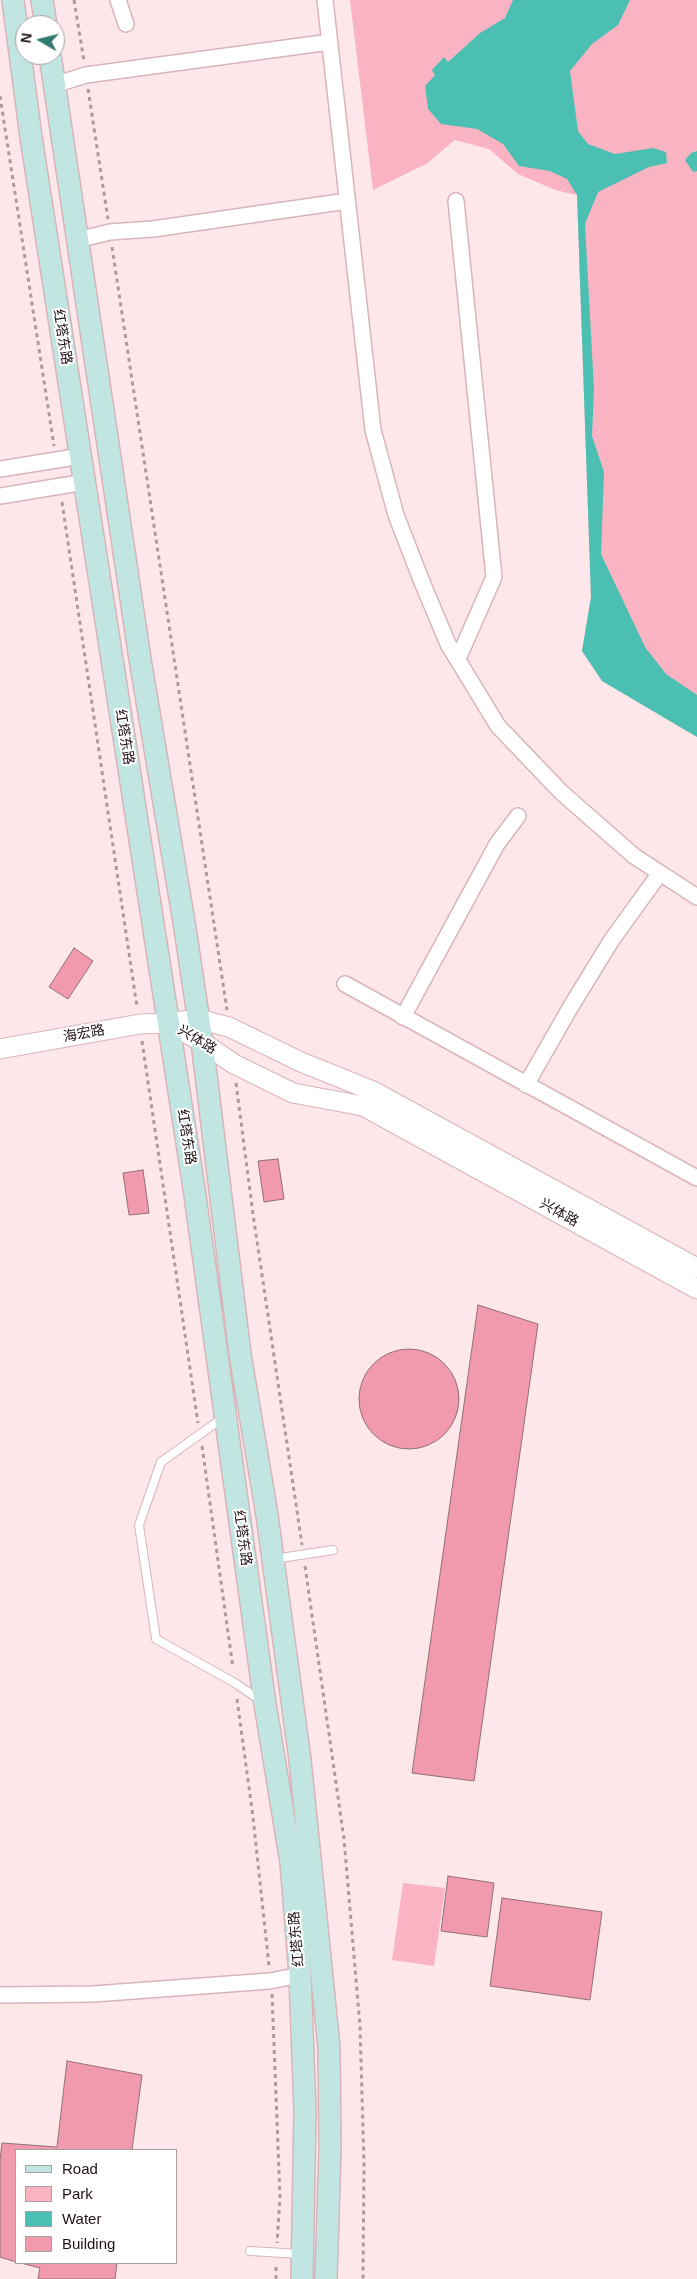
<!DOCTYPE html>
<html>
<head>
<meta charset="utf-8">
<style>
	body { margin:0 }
	#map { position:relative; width:697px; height:2279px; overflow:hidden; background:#fee7eb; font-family:Helvetica,sans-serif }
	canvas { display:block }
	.legend { position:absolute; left:15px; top:2149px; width:162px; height:115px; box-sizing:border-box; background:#fff; border:1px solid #a5a0a1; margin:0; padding:6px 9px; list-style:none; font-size:15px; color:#1f1215 }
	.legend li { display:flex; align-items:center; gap:10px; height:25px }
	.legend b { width:25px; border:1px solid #a5a0a1 }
	.north { position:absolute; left:15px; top:15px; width:50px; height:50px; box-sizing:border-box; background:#fff; border:1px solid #a5a0a1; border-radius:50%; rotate:278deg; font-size:14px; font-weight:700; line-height:20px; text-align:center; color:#1f1215 }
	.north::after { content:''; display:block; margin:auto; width:18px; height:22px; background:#337a71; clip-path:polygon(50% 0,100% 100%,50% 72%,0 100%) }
</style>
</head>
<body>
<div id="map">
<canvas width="697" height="2279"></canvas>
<ul class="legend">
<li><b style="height:6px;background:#c1e6e2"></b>Road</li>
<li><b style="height:14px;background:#f9b3c2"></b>Park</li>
<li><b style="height:14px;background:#4bc0b2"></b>Water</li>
<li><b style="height:14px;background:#f19aad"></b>Building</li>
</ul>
<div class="north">N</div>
</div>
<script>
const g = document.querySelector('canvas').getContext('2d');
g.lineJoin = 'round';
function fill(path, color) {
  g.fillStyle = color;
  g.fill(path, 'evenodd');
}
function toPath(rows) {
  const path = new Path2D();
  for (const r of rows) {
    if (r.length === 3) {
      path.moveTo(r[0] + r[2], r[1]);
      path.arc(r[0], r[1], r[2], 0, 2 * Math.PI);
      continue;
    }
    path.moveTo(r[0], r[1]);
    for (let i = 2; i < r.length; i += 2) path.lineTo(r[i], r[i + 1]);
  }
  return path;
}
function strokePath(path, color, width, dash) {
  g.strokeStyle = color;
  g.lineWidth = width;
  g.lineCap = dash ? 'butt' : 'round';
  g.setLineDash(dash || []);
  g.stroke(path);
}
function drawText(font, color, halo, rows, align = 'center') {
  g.font = font + ' Helvetica,"Noto Sans SC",sans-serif';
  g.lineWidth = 4;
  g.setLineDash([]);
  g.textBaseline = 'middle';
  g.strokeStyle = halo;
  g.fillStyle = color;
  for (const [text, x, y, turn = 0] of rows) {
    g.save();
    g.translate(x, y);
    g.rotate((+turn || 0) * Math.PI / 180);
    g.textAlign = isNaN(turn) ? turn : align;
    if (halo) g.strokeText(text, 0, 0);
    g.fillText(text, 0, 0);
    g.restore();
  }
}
const green = toPath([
	[350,0,697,0,697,737,602,681,582,651,591,597,577,195,555,190,518,174,489,149,455,140,426,164,373,190],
	[403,1883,445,1888,434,1966,392,1960]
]);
const water = toPath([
	[513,0,630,0,618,25,592,44,570,71,578,131,588,144,615,154,653,148,666,152,667,163,649,167,598,192,585,224,594,390,592,436,604,472,601,554,645,647,666,674,697,695,697,737,602,681,582,651,591,597,577,195,567,179,550,171,519,166,503,144,477,129,441,124,428,109,425,86,435,75,432,70,444,57,448,62,480,33,505,18],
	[697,151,697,171,693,172,685,160,691,153]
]);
const building = toPath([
	[74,948,93,961,68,999,49,987,74,948],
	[278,1159,284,1199,264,1202,258,1161,278,1159],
	[143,1170,149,1213,129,1215,123,1173,143,1170],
	[478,1305,538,1324,474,1781,412,1773,478,1305],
	[409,1399,50],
	[448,1876,494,1883,487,1937,441,1931,448,1876],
	[502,1898,602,1912,590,2000,490,1986,502,1898],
	[67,2061,142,2075,132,2150,16,2150,16,2262,0,2257,0,2160,2,2143,57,2147,67,2061],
	[21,2263,117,2263,115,2279,38,2279,40,2268,21,2263]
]);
const path = toPath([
	[74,0,84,61],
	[88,89,108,219],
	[0,96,54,446],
	[112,247,227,1010],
	[62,502,137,1007],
	[142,1041,198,1423],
	[236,1083,253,1214,302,1545],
	[202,1446,233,1668],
	[305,1566,344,1839,360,2026,364,2164,363,2279],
	[237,1699,253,1817,269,1966],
	[272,1994,280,2197,277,2243],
	[276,2279,276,2264]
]);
const service = toPath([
	[224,1417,161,1462,139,1525,156,1639,235,1683,260,1700],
	[274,1559,333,1550],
	[250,2251,300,2254]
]);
const minor = toPath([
	[118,0,126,24],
	[325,0,373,430,396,515,422,582,448,644,498,726,561,792,634,856,697,897],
	[54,85,86,75,330,42],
	[456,201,494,577,458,659],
	[77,240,110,232,153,229,347,201],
	[0,469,81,456],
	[0,496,85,482],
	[345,984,697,1178],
	[403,1017,497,844,518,816],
	[526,1085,570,1008,611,941,660,873],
	[0,1995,93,1994,270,1981,300,1975]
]);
const tertiary = toPath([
	[168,1023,202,1042,234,1064,293,1093,363,1106,697,1289],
	[0,1049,140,1024,168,1023,198,1019,229,1027,301,1062,373,1091,697,1268]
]);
const secondary = toPath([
	[13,0,31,137,194,1188,265,1704,291,1862,300,1975,305,2112,302,2279],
	[42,0,46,25],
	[50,55,140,659,184,922,202,1042,240,1354,267,1515,300,1760,329,2047,330,2150,326,2279]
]);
const streetNames = [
	["红塔东路",62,337,81],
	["红塔东路",124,737,81],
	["海宏路",84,1034,-10],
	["兴体路",197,1040,31],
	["红塔东路",186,1137,81],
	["兴体路",559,1213,29],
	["红塔东路",242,1538,82],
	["红塔东路",297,1939,-95]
];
fill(green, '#f9b3c2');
fill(water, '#4bc0b2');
fill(building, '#f19aad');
strokePath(building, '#917076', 1);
strokePath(service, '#d8b4bb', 10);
strokePath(minor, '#d8b4bb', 18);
strokePath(tertiary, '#d8b4bb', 21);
strokePath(secondary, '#d8b4bb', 24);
strokePath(path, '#ad9a9e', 3, [4, 4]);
strokePath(service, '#fff', 8);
strokePath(minor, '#fff', 15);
strokePath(tertiary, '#fff', 19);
strokePath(secondary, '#c1e6e2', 21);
drawText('14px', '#1f1215', '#fff', streetNames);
</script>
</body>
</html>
